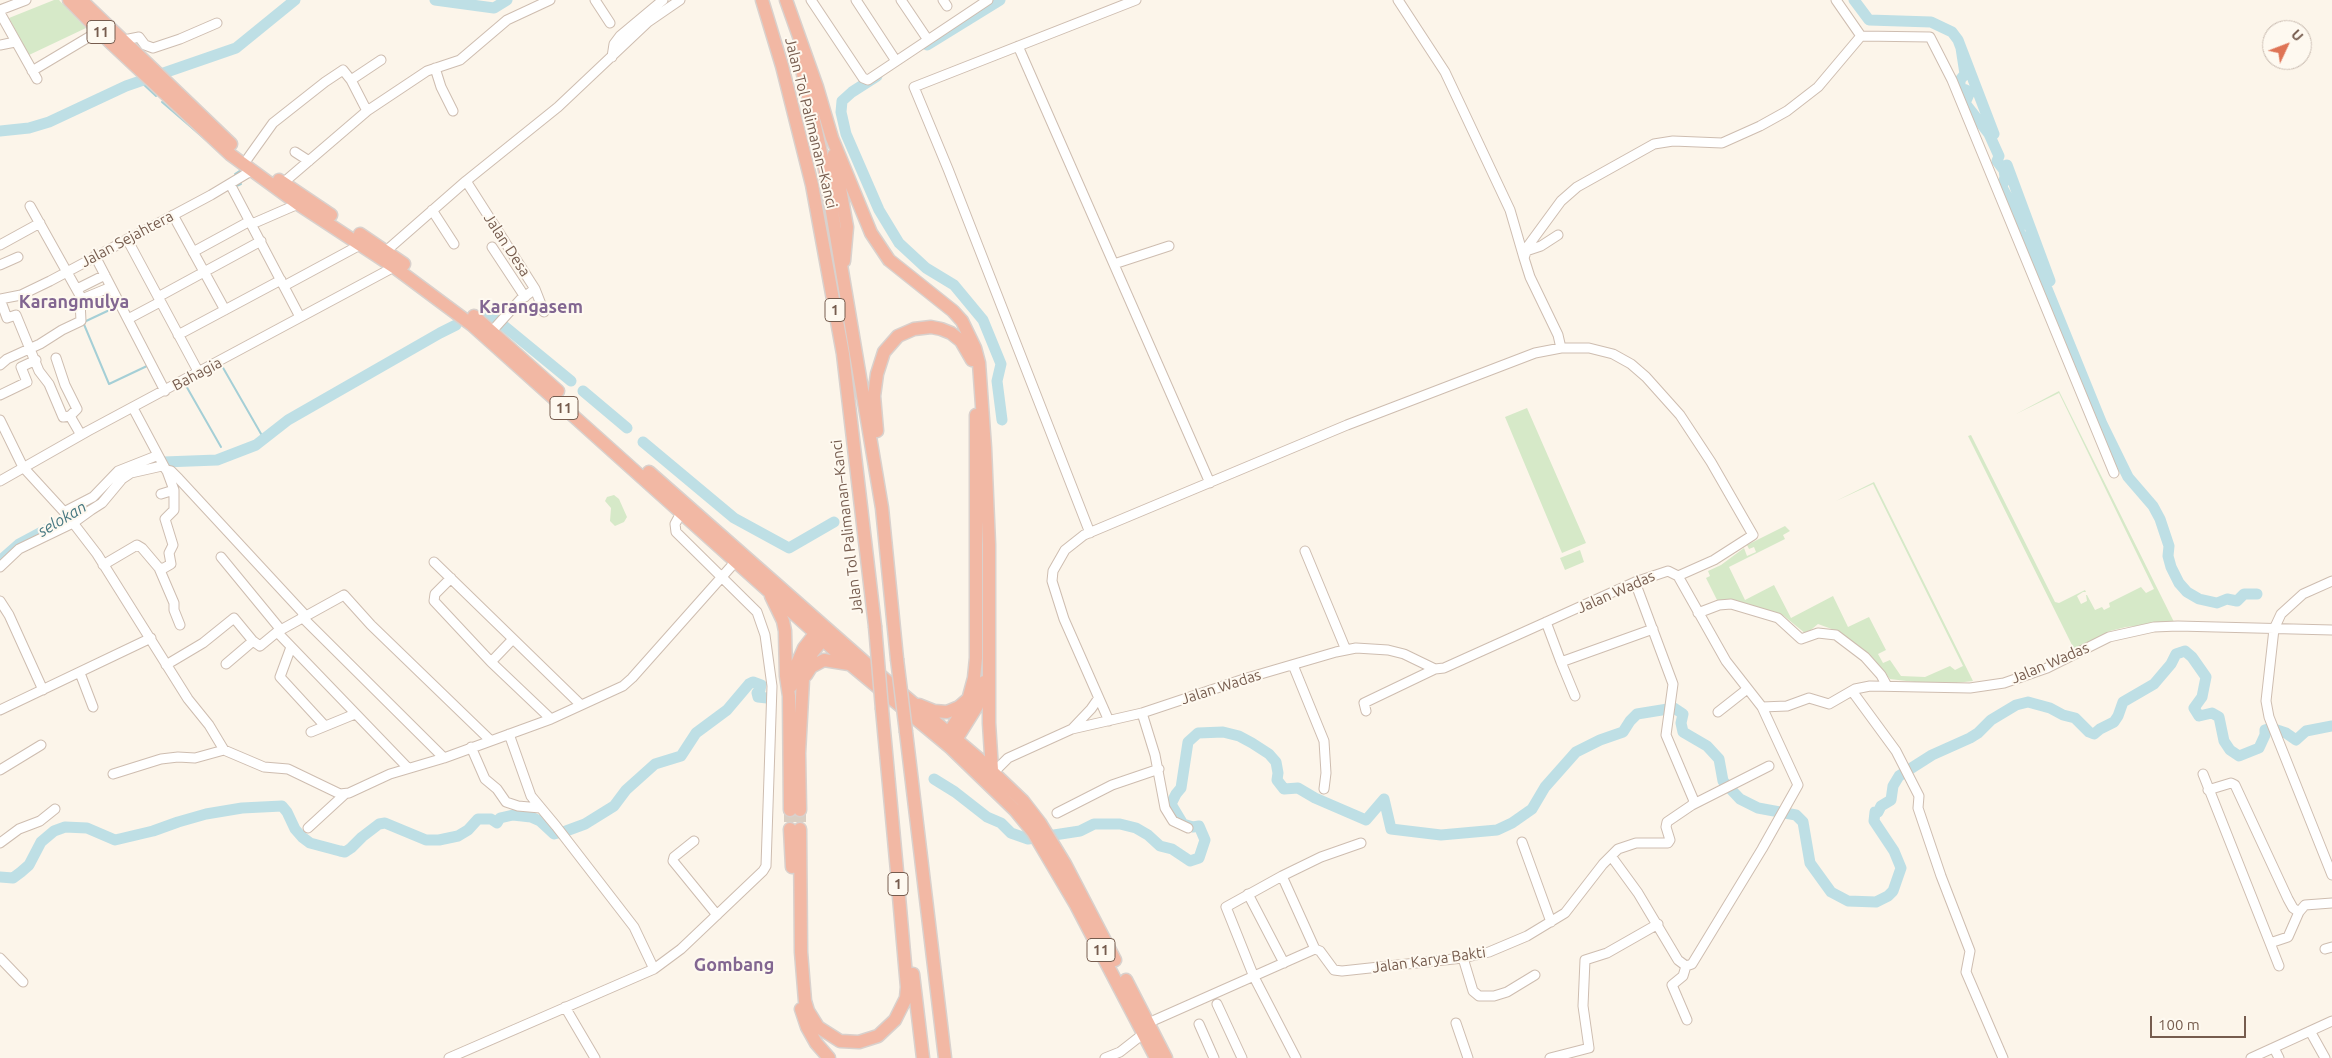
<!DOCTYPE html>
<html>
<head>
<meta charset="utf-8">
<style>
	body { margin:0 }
	#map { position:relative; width:2332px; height:1058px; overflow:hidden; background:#fcf5ea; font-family:Ubuntu,sans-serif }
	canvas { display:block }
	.north { position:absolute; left:2262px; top:20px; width:50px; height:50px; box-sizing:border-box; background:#fef9f0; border:1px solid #c8baaf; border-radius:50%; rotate:47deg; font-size:14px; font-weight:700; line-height:20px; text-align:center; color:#765c4e }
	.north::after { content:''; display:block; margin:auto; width:18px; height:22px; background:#df7455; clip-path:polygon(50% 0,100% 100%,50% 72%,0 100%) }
	.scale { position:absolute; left:2150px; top:1016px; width:96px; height:22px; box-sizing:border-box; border:2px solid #765c4e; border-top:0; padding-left:6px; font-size:15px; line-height:18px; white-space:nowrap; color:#765c4e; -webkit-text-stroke:4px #fef9f0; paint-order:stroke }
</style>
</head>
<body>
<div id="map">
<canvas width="2332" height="1058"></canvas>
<div class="north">U</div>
<div class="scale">100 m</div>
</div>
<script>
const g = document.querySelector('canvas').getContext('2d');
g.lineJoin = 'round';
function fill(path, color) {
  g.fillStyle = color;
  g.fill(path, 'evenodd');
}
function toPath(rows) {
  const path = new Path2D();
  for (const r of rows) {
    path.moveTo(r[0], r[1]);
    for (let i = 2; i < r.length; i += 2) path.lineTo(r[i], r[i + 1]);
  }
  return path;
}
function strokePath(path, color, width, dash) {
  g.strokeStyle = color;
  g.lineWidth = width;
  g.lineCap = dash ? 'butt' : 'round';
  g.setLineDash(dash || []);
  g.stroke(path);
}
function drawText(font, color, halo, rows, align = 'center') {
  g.font = font + ' Ubuntu,sans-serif';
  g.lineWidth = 4;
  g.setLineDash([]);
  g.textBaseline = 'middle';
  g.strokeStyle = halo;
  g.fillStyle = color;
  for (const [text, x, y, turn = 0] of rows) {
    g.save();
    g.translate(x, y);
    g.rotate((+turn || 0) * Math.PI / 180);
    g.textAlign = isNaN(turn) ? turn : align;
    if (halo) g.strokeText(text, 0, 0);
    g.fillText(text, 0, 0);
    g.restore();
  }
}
const green = toPath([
	[54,0,59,0,86,28,29,55,9,18],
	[2059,391,2174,622,2126,627,2110,631,2074,649,1968,436,1971,435,2055,602,2059,603,2085,590,2086,592,2083,592,2077,596,2081,604,2087,601,2086,595,2087,595,2095,610,2102,607,2104,610,2110,607,2109,603,2141,587,2146,593,2154,589,2059,393,2016,414],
	[1527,408,1586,543,1562,553,1505,417],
	[1874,482,1973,681,1939,685,1890,679,1873,658,1840,632,1818,624,1806,634,1784,616,1772,611,1722,600,1718,602,1706,578,1710,576,1708,571,1721,565,1744,548,1747,556,1756,552,1754,547,1749,549,1747,545,1785,526,1790,531,1783,535,1785,539,1729,567,1745,600,1774,585,1791,618,1833,596,1848,627,1869,617,1886,650,1878,654,1883,663,1890,660,1901,676,1925,677,1950,666,1955,670,1963,666,1873,484,1836,501],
	[614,495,619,499,627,517,624,522,615,526,610,521,611,508,605,501,607,497],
	[1580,550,1584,562,1565,570,1560,558]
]);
const stream = toPath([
	[140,81,156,96],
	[162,102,213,146],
	[235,174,241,170],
	[234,187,241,184],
	[83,322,109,384,147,366],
	[84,322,118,306],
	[185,384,222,366,264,439],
	[185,384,221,447]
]);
const river = toPath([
	[435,0,494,8,507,0],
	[1854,0,1869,20,1931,22,1952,32,1958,40,1994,134],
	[927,45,1000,0],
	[1961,48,1965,74,1960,80,1960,88,1966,90,1969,94,1965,103,1989,134,1999,156,1997,161,2004,170,2005,177,2002,187,2022,224,2018,230,2029,247,2035,269,2041,274,2102,424,2128,477,2153,506,2160,519,2169,546,2168,556,2171,567,2179,583,2187,592,2199,599,2217,603,2227,599,2237,601,2244,594,2257,594],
	[877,76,852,92,842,101,841,112,846,134,879,210,899,243,926,268,954,285,983,320,1001,364,997,381,1002,420],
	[0,131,29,128,49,122,126,86,236,48,295,0],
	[2007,165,2050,281],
	[483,314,487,312,571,381],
	[583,391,627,428],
	[643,442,734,518,789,548,834,522],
	[131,468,164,462,217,460,256,445,288,420,440,333,456,325],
	[0,561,19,544,77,513,101,493],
	[934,779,955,792,987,817,1001,823,1011,833,1028,839,1080,831,1094,824,1120,824,1136,828,1148,835,1160,846,1172,849,1190,861,1199,858,1205,840,1199,826,1193,827,1183,824,1171,804,1176,794,1181,788,1188,742,1198,733,1223,732,1239,736,1252,743,1269,754,1276,762,1278,773,1277,780,1284,789,1298,788,1315,798,1366,820,1384,799,1391,829,1441,835,1497,830,1512,823,1532,809,1545,787,1576,752,1600,740,1623,732,1630,721,1637,714,1674,708,1683,714,1681,723,1683,732,1707,746,1719,759,1723,781,1740,799,1758,808,1796,815,1803,822,1810,863,1831,892,1848,901,1876,902,1888,896,1893,891,1901,868,1894,851,1874,821,1875,812,1878,812,1881,806,1891,800,1893,786,1899,776,1932,755,1970,738,1978,733,1991,720,2016,705,2028,702,2050,708,2063,715,2075,718,2089,732,2094,734,2100,729,2114,722,2118,716,2123,702,2154,684,2171,664,2176,654,2185,651,2192,657,2206,677,2202,697,2194,708,2199,716,2212,713,2219,717,2224,741,2230,750,2239,756,2259,748,2265,735,2265,730,2271,728,2286,733,2296,740,2306,731,2332,726],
	[0,877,13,878,21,872,29,865,41,842,54,831,65,827,87,828,115,840,153,831,178,822,206,814,242,808,282,806,287,812,295,829,302,837,310,843,340,851,345,852,351,848,362,837,379,824,385,823,426,840,439,840,458,836,468,830,478,819,491,819,497,823,500,818,513,815,531,817,540,821,554,834,566,831,585,824,614,806,626,790,655,764,681,756,696,733,727,710,749,684,753,682,761,685,760,690,757,693,758,697,767,698]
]);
const highwayTunnel = toPath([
	[790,810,790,829],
	[800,810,800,829]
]);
const minor = toPath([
	[595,0,610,23],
	[811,0,863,78,868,80,988,0],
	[856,0,896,61],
	[901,0,928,40],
	[943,0,947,6],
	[1398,0,1445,72,1510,210,1524,258],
	[1836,0,1861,36,1930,37,1952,80,2114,473],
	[0,10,26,0],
	[0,13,37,79],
	[124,40,139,37,145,45,153,48,180,39,217,23],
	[0,45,15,42],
	[1018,46,1210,483],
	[612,57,614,44,620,36,663,0],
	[435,68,441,87,453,111],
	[32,71,99,31],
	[351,80,367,111],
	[295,152,309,161],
	[248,158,273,123,325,82,343,70,351,80,381,60],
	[466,181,535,289,544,312],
	[283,183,367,111,427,71,460,60,507,20,550,0],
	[230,184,300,317],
	[30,206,82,299,111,287],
	[432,210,454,244],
	[173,215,225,310],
	[252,224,298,204],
	[127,239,199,373],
	[0,245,40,223],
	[492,247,525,297],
	[386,251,466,181,558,107,648,22,680,0],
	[1526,251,1541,246,1558,235],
	[193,252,250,221],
	[95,256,165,391],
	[1114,264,1169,246],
	[0,265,18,257],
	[284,286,360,245],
	[77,289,105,275],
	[158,297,261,241],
	[0,299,21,295,50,281,211,195,251,171],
	[0,299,7,318,16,315,39,371,49,384,63,417,70,416,81,435],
	[128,319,160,302],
	[492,331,520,300,535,289],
	[178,335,281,280],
	[1561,348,1558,335,1530,277,1524,258,1528,246,1561,201,1577,187,1654,144,1673,141,1722,143,1760,126,1787,111,1818,87,1861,36],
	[56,358,65,385,77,409,70,416],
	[0,365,7,359,40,344,62,330,81,321,80,301,82,299],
	[0,395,27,382,21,367,36,360],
	[133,408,166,470,171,471,179,479,305,615],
	[0,420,23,467,67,515,97,554,188,699,209,725,224,750,264,767,288,769,340,794,349,793,390,774,444,758,551,719,623,686,632,678,736,561],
	[0,481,88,431,394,267],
	[161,494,174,490],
	[64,512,93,497,118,471,156,456],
	[1090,533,948,169,914,87,1136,0],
	[1305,551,1346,650],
	[221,557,281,630],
	[434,562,581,705],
	[103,565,137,545,142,548,159,568,164,568,171,564,169,553,173,545,165,519,174,510,174,490,167,471],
	[0,567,19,549,73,523,91,510,102,503,122,479,131,473,162,466],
	[159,568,174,603,174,610,180,625],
	[451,578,435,594,434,601,491,662,551,719],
	[2332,581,2303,594,2281,614,2274,629,2266,701,2269,717,2332,875],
	[0,601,9,615,43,690],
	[1698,613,1719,605,1731,604,1778,618,1801,639,1818,633,1836,635,1865,657,1881,675,1887,686],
	[302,617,444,758],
	[1546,622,1561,662,1653,629],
	[277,632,408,768],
	[291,647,280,677,325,726],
	[491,662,513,639],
	[1561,662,1575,696],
	[226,664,253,641],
	[166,665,203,643,234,618,253,641,260,646,277,632,344,595,371,625,490,740],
	[1293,665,1324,741,1326,773,1324,789],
	[80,673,93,707],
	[1852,691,1896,751,1919,796,1918,808,1941,876,1970,951,1966,972,2003,1058],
	[0,710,151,638],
	[1366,711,1364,703,1435,669],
	[1718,712,1746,690],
	[1142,713,1155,755,1165,808,1173,821,1188,828],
	[1109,721,1064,619,1052,581,1053,571,1065,550,1084,535,1347,425,1535,353,1561,348,1589,348,1613,354,1631,364,1646,377,1680,415,1711,462,1753,535,1714,560,1678,576],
	[1072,729,1091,709,1098,699],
	[311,732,355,714],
	[509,734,531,796,556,826,634,927,654,969],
	[471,747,485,779,497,789,506,802,518,806,540,808],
	[0,770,41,745],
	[994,772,1008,758,1072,729,1142,713,1247,678,1336,652,1356,648,1388,650,1404,654,1435,669,1444,668,1635,582,1668,571,1678,576,1726,661,1762,707,1787,706,1809,698,1829,704,1855,689,1870,686,1970,688,2004,683,2047,668,2109,637,2154,627,2178,626,2332,630],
	[113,774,161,759,178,757,195,758,224,750],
	[2203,774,2270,943,2288,937,2299,912,2305,905,2332,903],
	[2208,790,2231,783,2235,785,2288,899,2293,908,2299,912],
	[1692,805,1769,766],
	[1057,813,1112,785,1159,769],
	[308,828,345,794],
	[694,841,674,857,673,861,717,915],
	[1522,842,1551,922],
	[0,843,19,829,40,821,55,809],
	[1611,856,1638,893,1678,960,1686,966,1692,964,1762,849,1798,785,1762,707],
	[1282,876,1315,949],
	[1248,894,1284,963],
	[2270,943,2279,966],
	[2325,949,2332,947],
	[0,958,23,982],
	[1463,958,1473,991,1479,996,1494,996,1507,992,1535,975],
	[1686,966,1683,976,1672,985,1687,1020],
	[1217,1004,1242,1058],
	[565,1007,595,1058],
	[1148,1023,1315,949,1320,951,1334,970,1342,971,1463,958,1489,952,1527,936,1565,913,1603,864,1618,849,1636,843,1668,843,1670,840,1666,827,1667,822,1692,805,1694,801,1666,735,1673,684,1635,582],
	[1456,1023,1468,1058],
	[1199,1024,1214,1058],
	[2310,1031,2325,1058],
	[2274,1048,2279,1058],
	[449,1058,654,969,681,949,763,871,766,866,772,686,765,635,757,612,676,532,675,524,681,513],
	[1105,1058,1120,1052,1143,1034],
	[1296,1058,1254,977,1226,907,1282,876,1321,857,1361,843],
	[1550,1058,1589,1048,1583,1006,1585,960,1607,953,1658,924],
	[2251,1058,2332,1021]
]);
const highway = toPath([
	[69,0,110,42,231,155,298,204,394,267,472,325,851,665,951,748,1015,810,1033,832,1076,905,1156,1058],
	[81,0,231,144],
	[762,0,782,66,812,185,843,354,875,626],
	[786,0,817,87,832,138,871,233,889,260,953,311,962,321,975,348,979,363,985,448,989,545,989,723,992,770],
	[800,61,825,170,882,508,897,659],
	[834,155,847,227,844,261],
	[279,180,331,215],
	[360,234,404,264],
	[474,316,558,391],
	[877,431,874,396,877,374,884,352,898,336,914,329,931,327,941,329,951,333,961,341,972,360],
	[649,472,868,665,978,758,1023,801,1040,823,1065,864,1115,960],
	[771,596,783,621,785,631,786,676,789,696,790,810],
	[806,675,811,667,824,660,849,664],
	[791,686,796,666,804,648,821,626],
	[919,705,934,711,947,712,959,707,967,700],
	[882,709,898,882],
	[906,732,945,1058],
	[945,739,967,704,974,678,976,658,976,415],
	[952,746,977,706,984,682],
	[800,810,799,753,803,679,812,653,828,633],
	[790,829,792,867],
	[800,829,801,952,805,1001,808,1011,818,1027,840,1041,859,1042,878,1036,895,1020,906,998,907,987,897,874],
	[913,974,923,1058],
	[1126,980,1166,1058],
	[801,1009,807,1027,816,1043,829,1058]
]);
const highwayBridge = toPath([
	[875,626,882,709],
	[897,659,906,732]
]);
const shields = [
	[101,32,28],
	[835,310,20],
	[564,408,28],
	[898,884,20],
	[1101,950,28]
];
const shieldNames = [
	["11",101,32],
	["1",835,310],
	["11",564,408],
	["1",898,884],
	["11",1101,950]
];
const streetNames = [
	["Jalan Tol Palimanan–Kanci",811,123,76],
	["Jalan Sejahtera",127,239,-28],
	["Jalan Desa",507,245,57],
	["Bahagia",197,374,-28],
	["Jalan Tol Palimanan–Kanci",847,527,-97],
	["Jalan Wadas",1616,592,-24],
	["Jalan Wadas",2050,663,-23],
	["Jalan Wadas",1221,687,-18],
	["Jalan Karya Bakti",1429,960,-8]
];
const waterNames = [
	["selokan",62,519,-31]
];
const quarterNames = [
	["Karangmulya",74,302],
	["Karangasem",531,307],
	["Gombang",734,965]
];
fill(green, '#d6e9c8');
strokePath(stream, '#a5cfd6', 2);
strokePath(river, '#bedfe5', 11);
strokePath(highwayTunnel, '#dacfc3', 12, [12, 6]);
strokePath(minor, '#cebdb0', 11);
strokePath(highway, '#d9d1cd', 15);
strokePath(minor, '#fff', 9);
strokePath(highway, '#f2b8a4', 12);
strokePath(highwayBridge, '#d9d1cd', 15, []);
strokePath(highwayBridge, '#f2b8a4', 12);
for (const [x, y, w] of shields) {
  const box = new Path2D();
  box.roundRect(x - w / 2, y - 11.5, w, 23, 4);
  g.fillStyle = '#fef9f0';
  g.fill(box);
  strokePath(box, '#765c4e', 1);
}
drawText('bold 14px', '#765c4e', null, shieldNames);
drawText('15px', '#765c4e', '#fef9f0', streetNames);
drawText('italic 16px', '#457780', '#fef9f0', waterNames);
drawText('bold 18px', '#826691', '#fef9f0', quarterNames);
</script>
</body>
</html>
